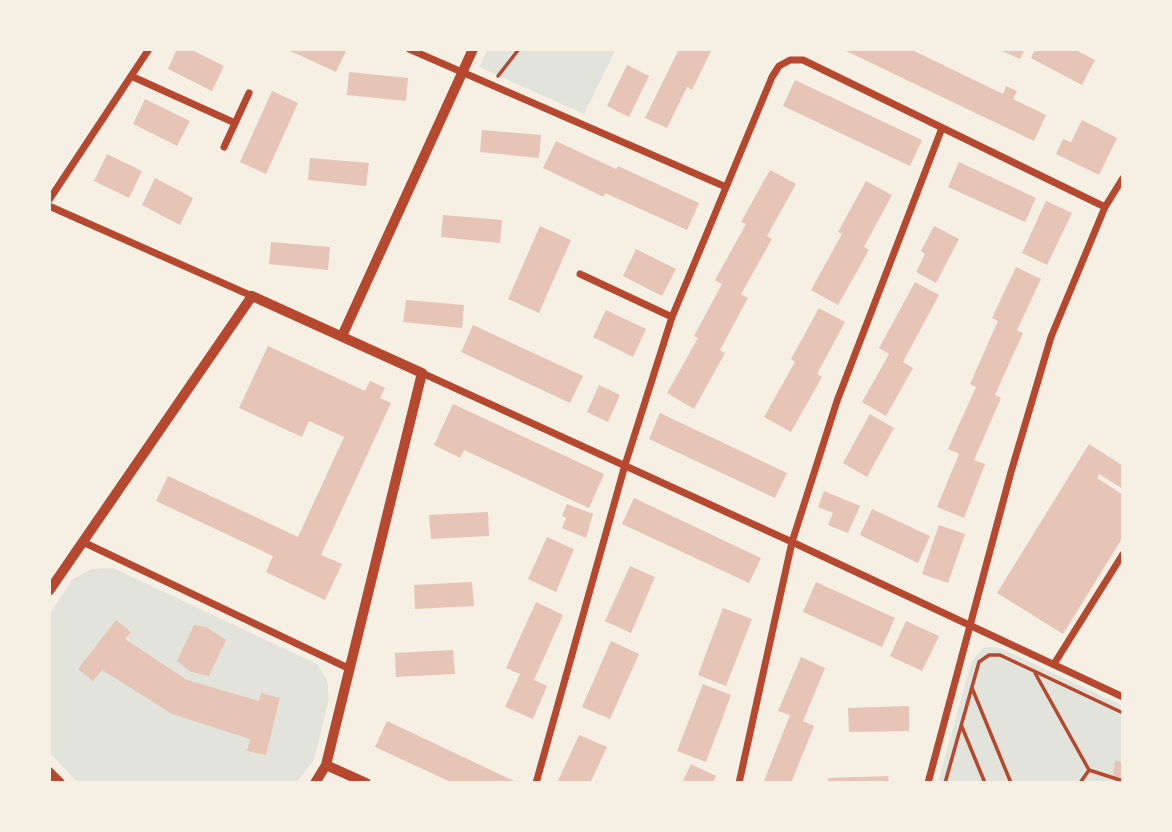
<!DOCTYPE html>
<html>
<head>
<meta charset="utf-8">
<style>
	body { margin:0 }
	#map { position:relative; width:1172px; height:832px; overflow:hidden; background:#f6efe4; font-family:"Golos Text",sans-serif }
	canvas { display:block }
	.frame { position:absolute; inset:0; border:51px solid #f6efe4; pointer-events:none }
</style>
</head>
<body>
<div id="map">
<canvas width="1172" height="832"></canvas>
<div class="frame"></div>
</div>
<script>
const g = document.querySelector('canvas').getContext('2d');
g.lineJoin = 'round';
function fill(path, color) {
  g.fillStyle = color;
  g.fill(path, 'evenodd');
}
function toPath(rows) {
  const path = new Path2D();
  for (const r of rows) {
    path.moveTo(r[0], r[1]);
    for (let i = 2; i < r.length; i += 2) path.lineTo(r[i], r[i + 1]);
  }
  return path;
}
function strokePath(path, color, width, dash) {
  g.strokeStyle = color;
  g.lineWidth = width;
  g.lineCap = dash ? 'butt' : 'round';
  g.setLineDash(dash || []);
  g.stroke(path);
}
const green = toPath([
	[488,49,616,49,584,114,479,67],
	[113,568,317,664,327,680,329,699,314,760,296,783,78,783,49,752,49,615,72,580,91,569],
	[991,647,1000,648,1123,706,1123,783,938,783,971,662,983,648]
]);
const building = toPath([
	[177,49,190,49,224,66,212,91,168,69],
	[286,49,347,49,336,72],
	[679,49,712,49,692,90,687,87,667,128,645,118],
	[842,49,910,49,1003,94,1006,86,1017,91,1013,99,1046,115,1034,141],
	[998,49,1025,49,1020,59],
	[1035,49,1074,49,1095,60,1082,85,1031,58],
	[627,65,649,76,629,117,607,106],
	[349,72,408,78,406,101,347,95],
	[795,80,922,140,910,166,783,106],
	[272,91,298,103,266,174,240,162],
	[145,99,190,121,177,146,133,124],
	[1082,120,1117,138,1099,175,1056,154,1063,139,1071,142],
	[482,130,541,135,539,158,480,152],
	[556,141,616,169,618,166,699,203,687,230,605,193,604,197,543,168],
	[107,154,142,171,129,198,94,181],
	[310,158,369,163,366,186,308,180],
	[959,162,1036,198,1025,222,948,187],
	[770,170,796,184,767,236,772,239,741,294,748,298,720,350,725,353,694,409,667,393,698,338,694,336,722,284,715,280,746,224,741,222],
	[155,178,193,198,180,225,142,205],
	[866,181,892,195,864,247,869,250,838,305,811,290,842,234,838,232],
	[1046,201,1072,213,1047,265,1022,253],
	[443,215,502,220,500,243,441,237],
	[540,226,571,240,539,313,508,299],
	[934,226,959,239,936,283,916,272,925,254,921,251],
	[271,242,330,247,328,270,269,264],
	[636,249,676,269,662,296,623,276],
	[1016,267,1041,279,1017,330,1023,333,995,395,1001,398,974,460,985,464,964,518,937,507,959,454,948,449,976,387,970,384,998,321,992,318],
	[915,282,939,295,903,362,913,368,886,416,862,402,889,354,879,348],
	[406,300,464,305,462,328,403,322],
	[819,308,845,322,817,374,822,377,791,432,764,417,795,362,791,359],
	[606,310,646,329,633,357,593,337],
	[473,325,583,376,570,403,461,352],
	[268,346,365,391,370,381,385,388,380,398,391,403,321,555,342,564,325,600,266,572,273,556,156,501,168,476,298,537,344,437,309,421,302,437,239,408],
	[599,385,620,395,608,422,587,412],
	[453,404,604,474,589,508,464,450,460,458,434,445],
	[660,413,787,473,775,498,649,439],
	[870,414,894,428,867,477,843,463],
	[1089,444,1123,466,1123,489,1099,474,1097,478,1123,495,1123,537,1063,634,997,593],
	[824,491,860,506,848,533,828,525,833,513,818,507],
	[634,498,761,558,749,583,622,524],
	[567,504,593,514,586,538,562,528,566,518,562,516],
	[872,509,930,536,918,563,860,535],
	[488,512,489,536,431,539,429,515],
	[939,525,965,534,948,583,922,574],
	[547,537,574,549,556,592,528,579],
	[630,566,655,577,631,633,605,621],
	[472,582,474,606,415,609,414,585],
	[816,582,895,618,882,647,803,612],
	[536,602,563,615,534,680,547,686,533,719,505,707,520,674,506,668],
	[723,608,752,619,726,686,698,675],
	[116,620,131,632,125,639,187,680,259,701,261,693,280,698,266,755,247,751,250,739,172,714,102,670,93,681,78,669],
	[906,621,939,636,922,671,890,656],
	[194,625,206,627,226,640,209,676,191,672,177,661],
	[611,641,639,654,610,719,582,707],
	[453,650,455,674,396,677,395,653],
	[801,657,825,668,803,721,814,726,791,783,770,783,764,781,790,715,778,711],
	[703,684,731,695,706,762,677,751],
	[909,706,909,731,849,732,848,708],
	[387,721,514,781,513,783,453,783,375,747],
	[579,735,607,747,590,783,557,783],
	[1115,760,1123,763,1123,781,1113,777],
	[691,764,716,776,713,783,682,783],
	[888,776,889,783,828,783,828,778]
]);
const path = toPath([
	[498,76,519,49],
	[1035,673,1089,770,1123,781],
	[972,688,1011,783],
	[962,727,985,783],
	[945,783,979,662,989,655,1000,655,1123,713],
	[1080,783,1089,770]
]);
const minor = toPath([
	[409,49,726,187],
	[131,76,235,123],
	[224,147,249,93],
	[49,200,149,49],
	[49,206,252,296],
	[580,274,672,317],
	[422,373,792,542,1123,697],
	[83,542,350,669],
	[1054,664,1123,554],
	[536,783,625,465,672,317,772,77,779,66,790,60,803,60,1105,207],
	[739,783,792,542,837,401,942,128],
	[928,783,1011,472,1051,337,1105,207,1123,178]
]);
const tertiary = toPath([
	[342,336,473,49],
	[49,591,252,296,422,373,326,765,315,783],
	[326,765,366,783],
	[49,772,60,783]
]);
fill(green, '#e2e4dc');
fill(building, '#e6c5b7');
strokePath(path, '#b5482f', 3.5);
strokePath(minor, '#b5482f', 7);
strokePath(tertiary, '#b5482f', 10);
</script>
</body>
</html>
